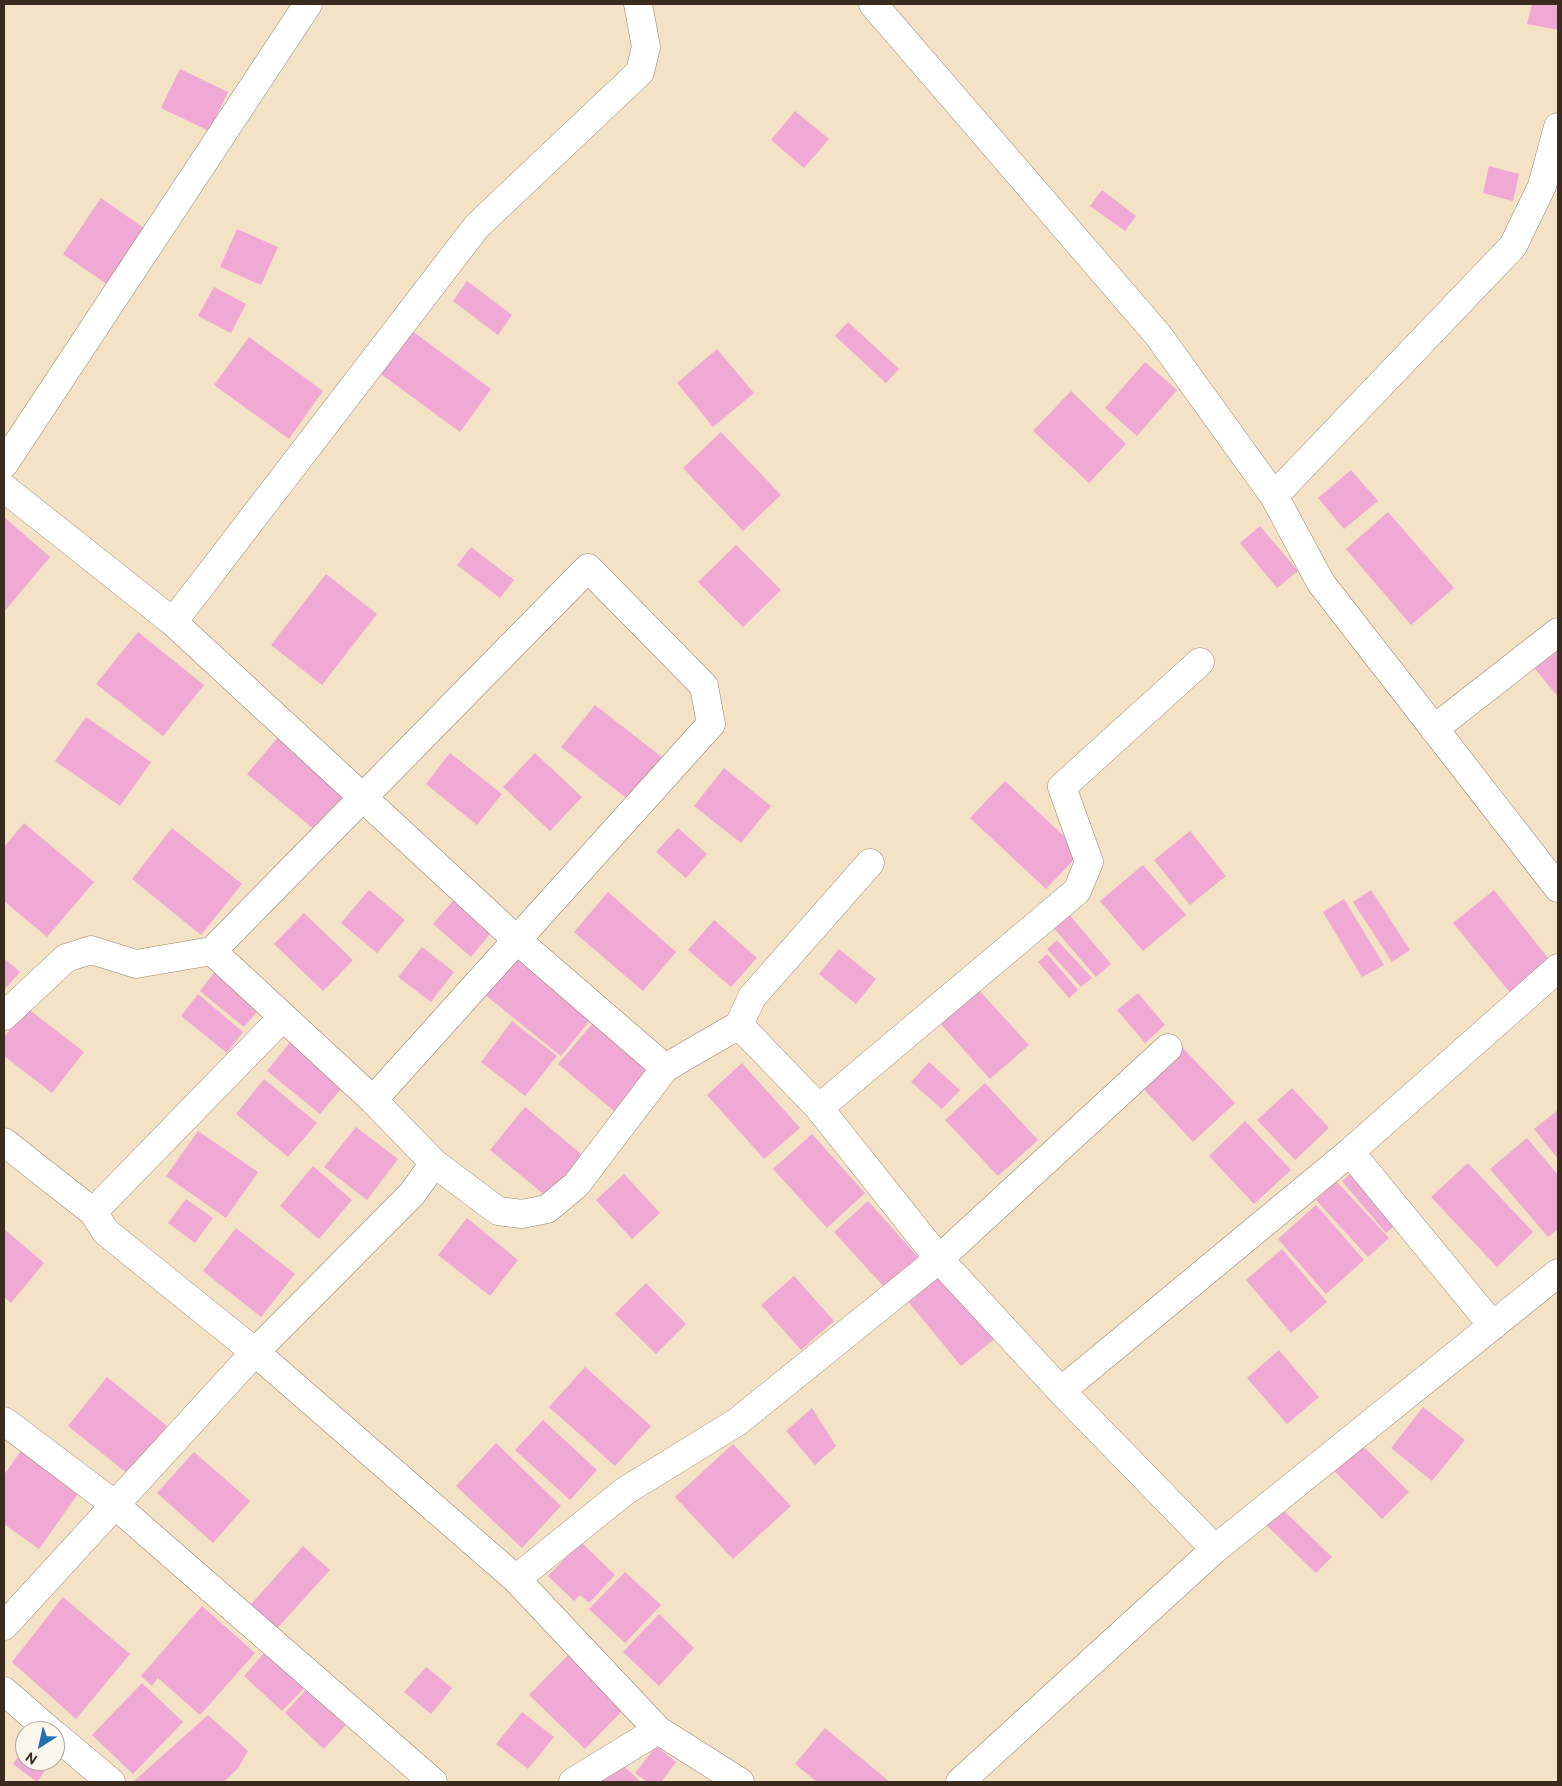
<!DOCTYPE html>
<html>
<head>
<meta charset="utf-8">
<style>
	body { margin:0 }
	#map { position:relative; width:1562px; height:1786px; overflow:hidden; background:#f3e2c6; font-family:"Balsamiq Sans",sans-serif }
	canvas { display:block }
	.frame { position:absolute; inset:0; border:5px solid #3b2a1e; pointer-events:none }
	.north { position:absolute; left:15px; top:1721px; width:50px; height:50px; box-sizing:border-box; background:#fbf7ec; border:1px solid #aea59a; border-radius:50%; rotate:215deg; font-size:14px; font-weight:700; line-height:20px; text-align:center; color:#3b2a1e }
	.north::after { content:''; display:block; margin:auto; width:18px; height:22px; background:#1f6fb2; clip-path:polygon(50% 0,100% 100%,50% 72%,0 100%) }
</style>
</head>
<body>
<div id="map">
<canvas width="1562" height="1786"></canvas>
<div class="frame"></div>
<div class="north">N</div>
</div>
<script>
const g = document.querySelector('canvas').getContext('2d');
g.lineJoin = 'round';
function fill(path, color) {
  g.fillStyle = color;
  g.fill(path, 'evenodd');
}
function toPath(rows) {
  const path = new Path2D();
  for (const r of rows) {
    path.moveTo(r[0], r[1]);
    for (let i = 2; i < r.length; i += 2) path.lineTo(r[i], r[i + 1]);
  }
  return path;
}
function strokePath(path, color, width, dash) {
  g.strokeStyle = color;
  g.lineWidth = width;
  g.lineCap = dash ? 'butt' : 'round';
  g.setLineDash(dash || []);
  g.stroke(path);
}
const building = toPath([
	[1532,4,1558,4,1558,30,1527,24],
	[180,69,228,92,209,131,161,108],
	[795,111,829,139,804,168,771,140],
	[1489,166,1519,174,1513,201,1483,193],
	[1102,190,1136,216,1125,231,1090,206],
	[101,198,151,233,114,289,63,254],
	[237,229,278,247,261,285,220,267],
	[467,281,512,315,498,335,453,301],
	[214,287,246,304,231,333,198,316],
	[848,322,899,369,886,383,835,336],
	[412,331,491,389,460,432,381,374],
	[249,337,323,391,289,439,214,385],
	[717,349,754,393,713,427,677,383],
	[1145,362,1177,390,1137,436,1105,408],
	[1071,391,1126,444,1089,483,1033,431],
	[721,432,781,495,743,531,683,468],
	[1351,470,1378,501,1344,529,1318,498],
	[1388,512,1454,588,1411,625,1346,549],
	[4,517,50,557,4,612],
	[1260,526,1298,571,1277,588,1240,543],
	[736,545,781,590,743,627,698,582],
	[471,547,514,580,500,598,457,565],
	[326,574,377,614,322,685,271,645],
	[138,632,204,685,163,736,96,684],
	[1558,643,1558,697,1532,665],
	[595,705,663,758,629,800,561,747],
	[86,717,151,762,120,806,55,761],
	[279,736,347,793,315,830,247,774],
	[450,753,502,794,477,825,426,784],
	[535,753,582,797,550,831,503,787],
	[724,768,771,806,741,843,694,806],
	[1005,781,1081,852,1046,889,970,818],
	[24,823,94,882,47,937,4,901,4,847],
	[172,828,242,884,201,935,132,879],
	[678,828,707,854,686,878,656,852],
	[1190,831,1226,876,1190,905,1154,860],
	[1143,865,1186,915,1143,951,1100,901],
	[369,890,405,920,377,953,341,923],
	[1371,890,1410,950,1392,962,1353,902],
	[1494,890,1552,963,1512,995,1453,923],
	[608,892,676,952,643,991,574,932],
	[457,896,495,928,471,957,433,924],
	[1344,899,1384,965,1362,977,1323,912],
	[1067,912,1111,964,1096,977,1052,926],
	[304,913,353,960,323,991,274,944],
	[714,920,757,958,731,987,688,950],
	[1057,940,1092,978,1081,987,1047,949],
	[422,947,454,972,431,1002,398,977],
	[839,949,876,979,856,1004,819,974],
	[519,952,595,1014,561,1056,484,994],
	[1047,954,1078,990,1069,998,1038,962],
	[4,958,20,972,4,990],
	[216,970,262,1006,244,1027,200,991],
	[977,988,1029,1045,990,1079,939,1022],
	[1138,993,1165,1025,1145,1043,1117,1010],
	[198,994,243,1032,227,1053,181,1016],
	[27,1008,84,1052,52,1093,4,1056,4,1037],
	[512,1021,557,1056,525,1096,481,1062],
	[593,1023,647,1069,614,1111,558,1064],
	[291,1041,345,1084,320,1114,267,1071],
	[1182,1047,1235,1103,1193,1142,1141,1086],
	[929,1062,960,1090,942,1109,911,1082],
	[742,1063,800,1128,764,1159,707,1095],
	[264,1079,317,1123,288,1157,236,1114],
	[985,1083,1038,1140,998,1176,945,1120],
	[1292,1088,1329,1128,1295,1160,1257,1120],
	[525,1107,587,1159,552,1201,490,1150],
	[1558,1110,1558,1159,1534,1129],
	[1245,1121,1291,1170,1254,1204,1209,1156],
	[356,1127,398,1159,367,1200,324,1167],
	[198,1131,258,1172,226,1218,166,1176],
	[812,1134,865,1193,827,1228,773,1169],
	[1527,1138,1558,1175,1558,1229,1548,1237,1490,1169],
	[1468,1163,1533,1232,1497,1267,1431,1197],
	[313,1166,352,1200,319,1239,280,1206],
	[1359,1167,1402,1219,1386,1233,1342,1181],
	[624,1174,660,1213,632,1239,596,1200],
	[1336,1181,1389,1238,1368,1257,1316,1200],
	[186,1199,213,1218,195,1243,168,1223],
	[868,1201,918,1257,884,1287,834,1232],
	[1316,1205,1364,1260,1326,1294,1278,1239],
	[467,1218,518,1260,490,1296,438,1255],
	[236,1228,295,1274,261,1317,203,1271],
	[4,1229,44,1263,11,1303,4,1297],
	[1282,1249,1327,1302,1291,1333,1246,1280],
	[940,1270,997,1337,961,1366,906,1299],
	[794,1276,834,1321,801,1350,761,1305],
	[646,1283,686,1324,656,1354,615,1314],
	[1279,1350,1319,1397,1287,1424,1247,1378],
	[585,1367,651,1426,615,1466,549,1407],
	[107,1377,167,1426,128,1474,68,1426],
	[1423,1407,1465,1440,1432,1481,1391,1448],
	[812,1408,836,1446,815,1465,786,1431],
	[543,1420,597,1470,570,1500,515,1450],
	[1357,1440,1409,1492,1382,1519,1330,1467],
	[496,1443,561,1506,522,1548,456,1486],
	[733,1444,791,1506,733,1559,675,1497],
	[22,1449,80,1491,39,1549,4,1524,4,1475],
	[194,1452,250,1501,213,1543,157,1493],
	[1275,1502,1332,1557,1316,1573,1259,1518],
	[581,1542,615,1575,589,1603,580,1595,574,1601,548,1576],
	[303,1546,330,1570,272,1634,245,1611],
	[625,1572,661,1605,625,1643,589,1609],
	[63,1597,130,1654,76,1719,12,1662],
	[202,1606,255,1653,200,1715,158,1678,152,1686,141,1676],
	[659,1614,694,1648,659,1686,623,1652],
	[271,1645,311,1681,282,1711,244,1676],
	[571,1652,627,1706,585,1749,529,1695],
	[426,1667,452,1688,431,1714,404,1692],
	[313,1682,352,1718,324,1749,285,1713],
	[142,1683,183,1722,133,1774,92,1735],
	[522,1712,554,1737,528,1769,496,1744],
	[208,1715,248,1751,238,1768,224,1782,133,1782],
	[825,1728,890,1782,817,1782,795,1764],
	[656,1746,676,1762,661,1782,647,1782,635,1773],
	[25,1747,25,1761,51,1762,37,1782,13,1764],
	[617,1760,639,1780,636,1782,598,1781]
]);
const minor = toPath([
	[873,4,1158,335,1274,496,1321,583,1558,888],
	[4,464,308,4],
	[4,488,173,622,518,941,665,1068],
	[1274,496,1513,246,1542,186,1558,127],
	[173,622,477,226,640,72,646,47,638,4],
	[1434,729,1558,632],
	[212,951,373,1100,434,1163,498,1211,522,1214,547,1209,576,1185,665,1068,739,1025,752,997,870,863],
	[4,1016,66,958,91,950,136,964,212,951,588,568,704,686,711,724,373,1100],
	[739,1025,819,1108,939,1259,1061,1391,1215,1549],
	[819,1108,1077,891,1089,862,1062,787,1200,662],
	[4,1142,93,1212,106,1232,255,1352,516,1579,658,1730,740,1782],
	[1350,1152,1493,1326],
	[93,1212,283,1017],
	[1061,1391,1350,1152,1558,968],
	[4,1421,114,1504,433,1782],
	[516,1579,625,1491,737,1422,939,1259,1168,1048],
	[4,1626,255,1352,412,1194,434,1163],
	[4,1691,50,1731],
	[55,1735,111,1782],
	[573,1782,658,1730],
	[960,1782,1215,1549,1558,1273]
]);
fill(building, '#f0a8d5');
strokePath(minor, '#978672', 29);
strokePath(minor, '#fff', 28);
</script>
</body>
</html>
